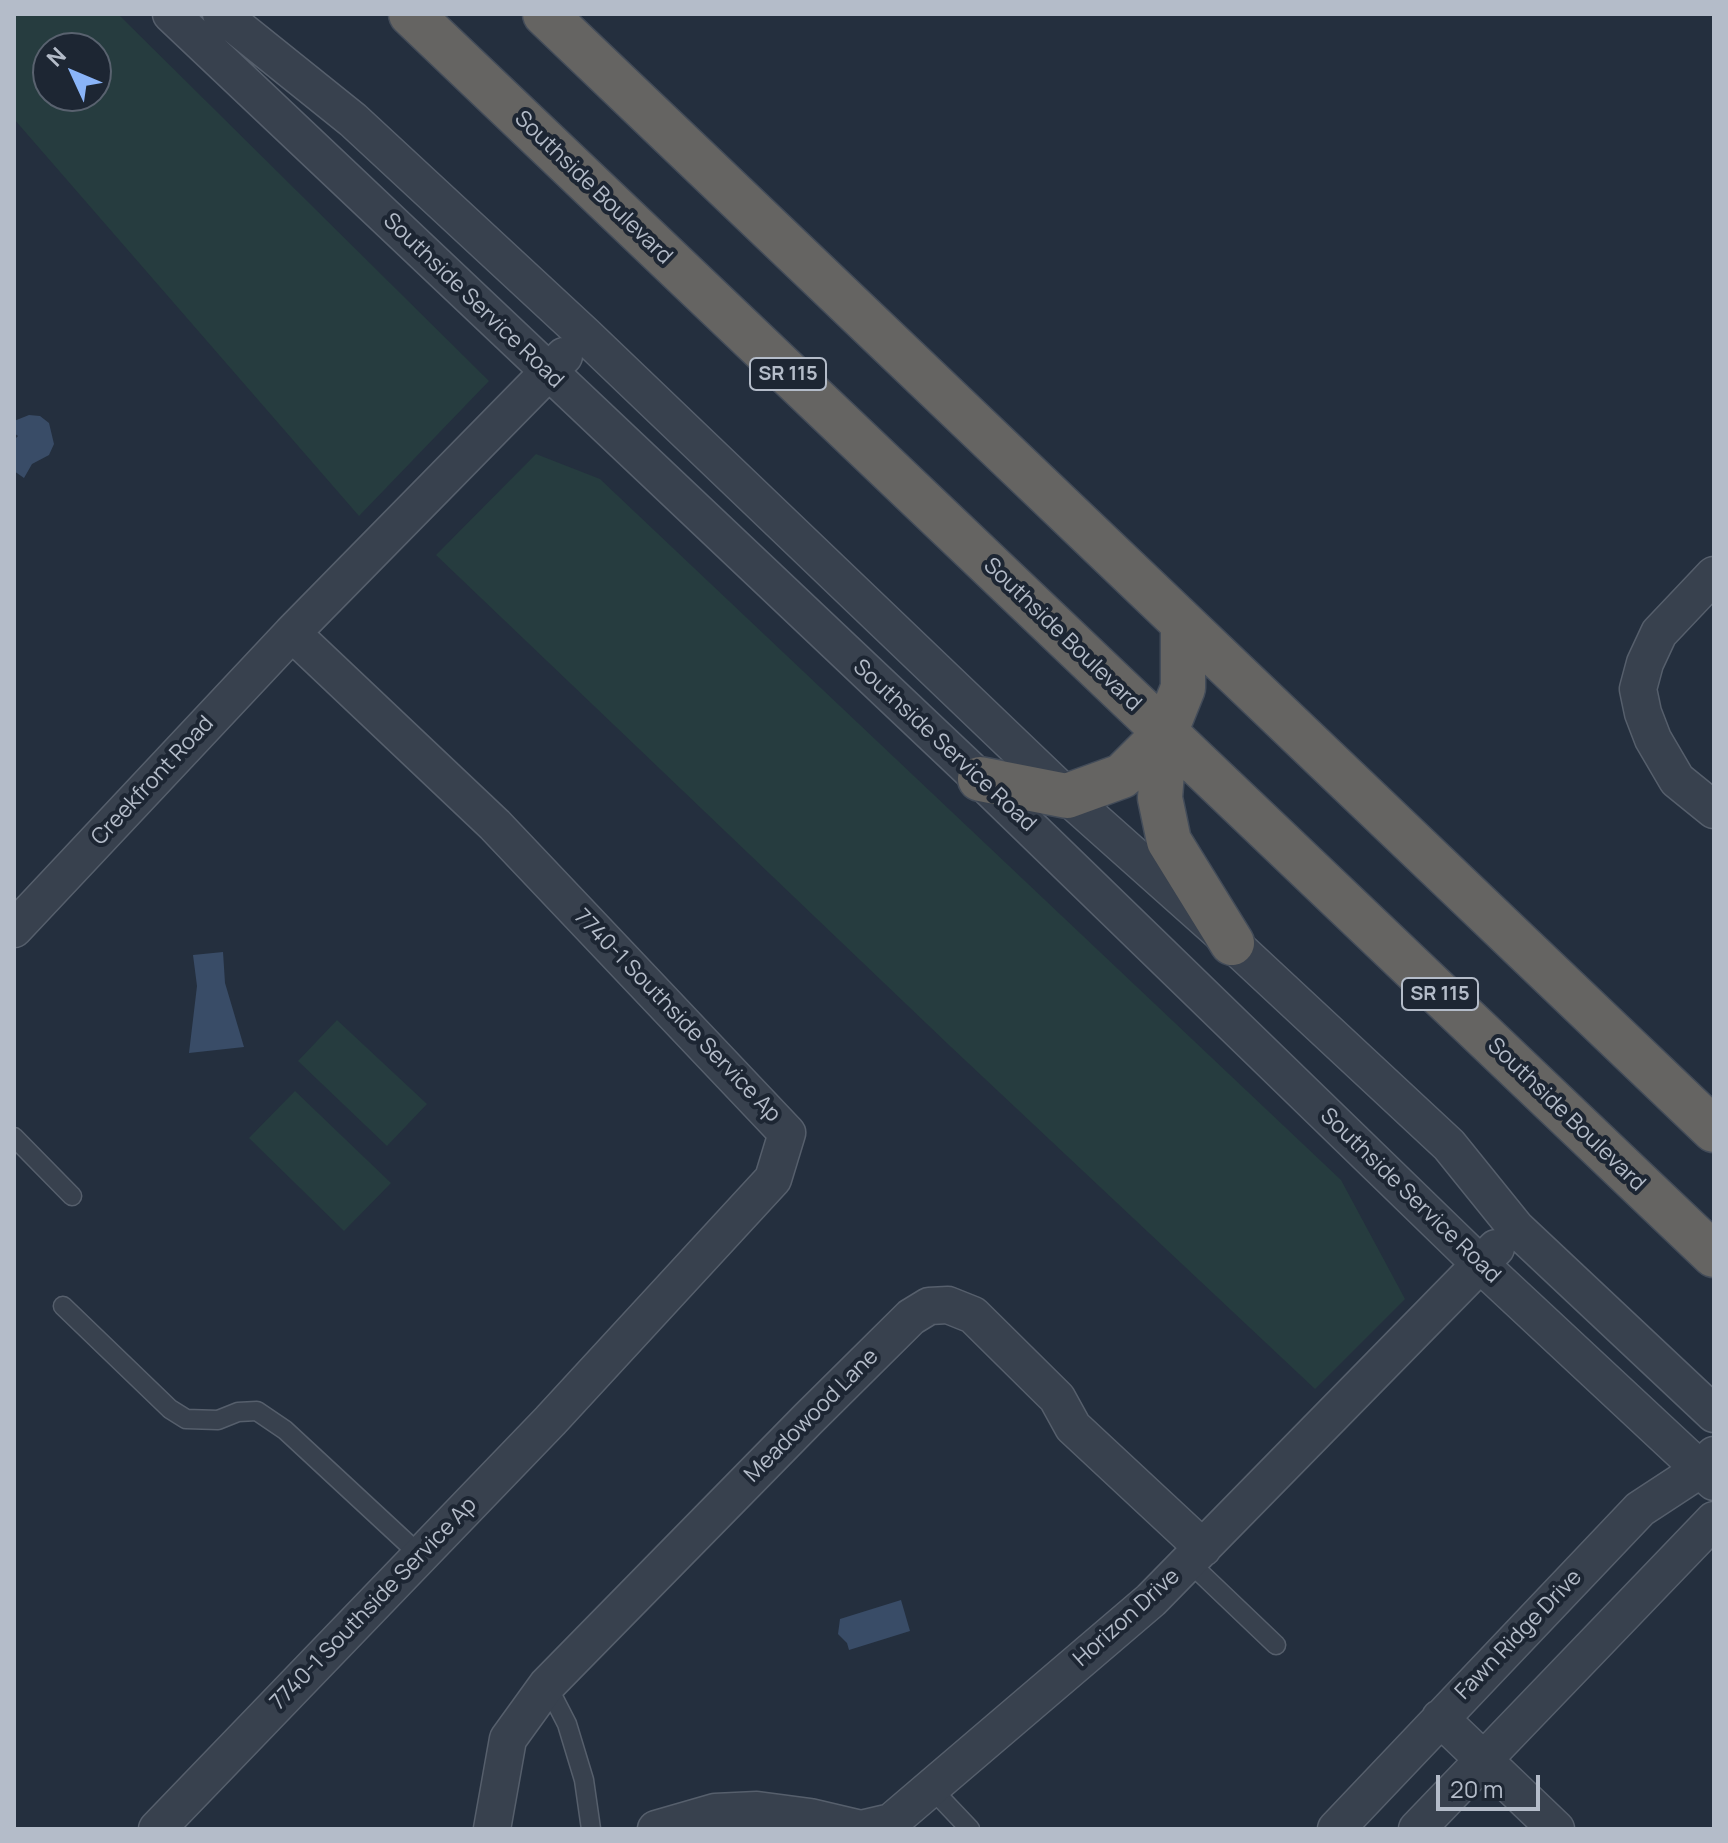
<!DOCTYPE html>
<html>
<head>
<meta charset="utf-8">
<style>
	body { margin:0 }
	#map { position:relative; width:1728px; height:1843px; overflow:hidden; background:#242f3e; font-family:Manrope,sans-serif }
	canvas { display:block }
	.frame { position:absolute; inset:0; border:16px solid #b4bcc9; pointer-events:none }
	.north { position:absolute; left:32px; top:32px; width:80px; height:80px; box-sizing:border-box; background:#1d2633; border:2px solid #59626f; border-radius:50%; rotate:314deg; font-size:22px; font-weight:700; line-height:32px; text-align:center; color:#b4bcc9 }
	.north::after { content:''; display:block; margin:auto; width:28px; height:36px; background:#8ab4f8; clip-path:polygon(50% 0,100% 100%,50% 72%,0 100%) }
	.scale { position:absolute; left:1436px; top:1775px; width:104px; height:36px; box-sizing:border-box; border:4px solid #b4bcc9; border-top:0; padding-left:10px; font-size:24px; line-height:28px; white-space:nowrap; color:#b4bcc9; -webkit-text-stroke:6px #1d2633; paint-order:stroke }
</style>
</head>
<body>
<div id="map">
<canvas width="1728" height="1843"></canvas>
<div class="frame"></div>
<div class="north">N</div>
<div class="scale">20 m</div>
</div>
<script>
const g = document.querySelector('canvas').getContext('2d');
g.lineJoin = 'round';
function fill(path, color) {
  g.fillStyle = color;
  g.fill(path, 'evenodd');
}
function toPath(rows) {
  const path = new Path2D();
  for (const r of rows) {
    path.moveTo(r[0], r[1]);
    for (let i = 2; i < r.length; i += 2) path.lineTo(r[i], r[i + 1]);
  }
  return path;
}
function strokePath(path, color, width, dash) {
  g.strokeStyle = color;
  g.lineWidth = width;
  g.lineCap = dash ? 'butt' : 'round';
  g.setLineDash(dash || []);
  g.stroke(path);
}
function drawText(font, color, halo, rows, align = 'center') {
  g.font = font + ' Manrope,sans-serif';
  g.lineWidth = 8;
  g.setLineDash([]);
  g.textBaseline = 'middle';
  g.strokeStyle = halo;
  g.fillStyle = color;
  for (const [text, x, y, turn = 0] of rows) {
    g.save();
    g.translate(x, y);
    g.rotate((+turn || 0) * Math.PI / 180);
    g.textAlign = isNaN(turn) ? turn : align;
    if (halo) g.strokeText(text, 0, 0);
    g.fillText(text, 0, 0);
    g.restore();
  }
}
const green = toPath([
	[14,14,118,14,489,381,359,516,14,119],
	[48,48,96,48,96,96,48,96],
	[536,454,600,479,1341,1180,1405,1299,1315,1389,950,1046,436,555],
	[337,1020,427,1104,387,1146,298,1061],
	[295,1091,391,1183,344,1231,249,1138]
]);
const water = toPath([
	[29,415,40,416,49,423,54,444,49,455,32,464,24,478,14,471,14,440,18,436,14,433,14,421],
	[223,952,225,983,244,1047,189,1053,197,986,193,955],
	[901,1600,910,1631,849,1650,847,1643,838,1634,840,1619]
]);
const service = toPath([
	[14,1137,72,1196],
	[63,1306,170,1409,186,1419,218,1420,238,1412,257,1411,285,1430,421,1556],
	[1189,1562,1276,1645],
	[547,1685,567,1724,584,1780,591,1829],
	[932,1789,970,1829]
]);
const minor = toPath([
	[171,14,980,779,1480,1264,1714,1482],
	[221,14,353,120,585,335,1067,796,1232,943,1449,1145,1516,1228,1714,1414],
	[1714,575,1659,633,1645,663,1638,689,1643,713,1653,739,1677,780,1714,810],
	[14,929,292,633,564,356],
	[1440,1718,1556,1829],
	[157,1829,550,1421,773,1179,787,1133,495,825,292,633],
	[492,1829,508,1739,547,1685,808,1419,911,1317,929,1306,948,1305,973,1315,1057,1398,1073,1427,1203,1548],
	[656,1829,715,1812,757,1810,810,1817,861,1829,891,1822,1151,1600,1496,1248],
	[1336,1829,1640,1509,1701,1469,1714,1455],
	[1417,1829,1714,1520]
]);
const trunk = toPath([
	[411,14,1714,1255],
	[545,14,1714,1130],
	[1183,624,1183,688,1165,733,1160,798,1169,841,1232,943],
	[980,779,1067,796,1122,776,1165,733]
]);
const shields = [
	[788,374,76],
	[1440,994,76]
];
const shieldNames = [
	["SR 115",788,374],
	["SR 115",1440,994]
];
const streetNames = [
	["Southside Boulevard",593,188,44],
	["Southside Service Road",473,301,44],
	["Southside Boulevard",1062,635,44],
	["Southside Service Road",944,746,43],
	["Creekfront Road",153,781,-47],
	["7740-1 Southside Service Ap",677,1016,46],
	["Southside Boulevard",1566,1115,44],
	["Southside Service Road",1410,1196,44],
	["Meadowood Lane",812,1416,-45],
	["7740-1 Southside Service Ap",374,1604,-46],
	["Horizon Drive",1127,1618,-42],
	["Fawn Ridge Drive",1519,1635,-46]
];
fill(green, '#263c3f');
fill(water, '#394c67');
strokePath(service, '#565f6c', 21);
strokePath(minor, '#565f6c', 39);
strokePath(trunk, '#434c59', 47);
strokePath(service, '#38414e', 18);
strokePath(minor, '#38414e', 36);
strokePath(trunk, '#656462', 44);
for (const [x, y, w] of shields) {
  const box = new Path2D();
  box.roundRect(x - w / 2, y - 16, w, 32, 6);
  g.fillStyle = '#1d2633';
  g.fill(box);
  strokePath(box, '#b4bcc9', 2);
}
drawText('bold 20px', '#b4bcc9', null, shieldNames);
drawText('22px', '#b4bcc9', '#1d2633', streetNames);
</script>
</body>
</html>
